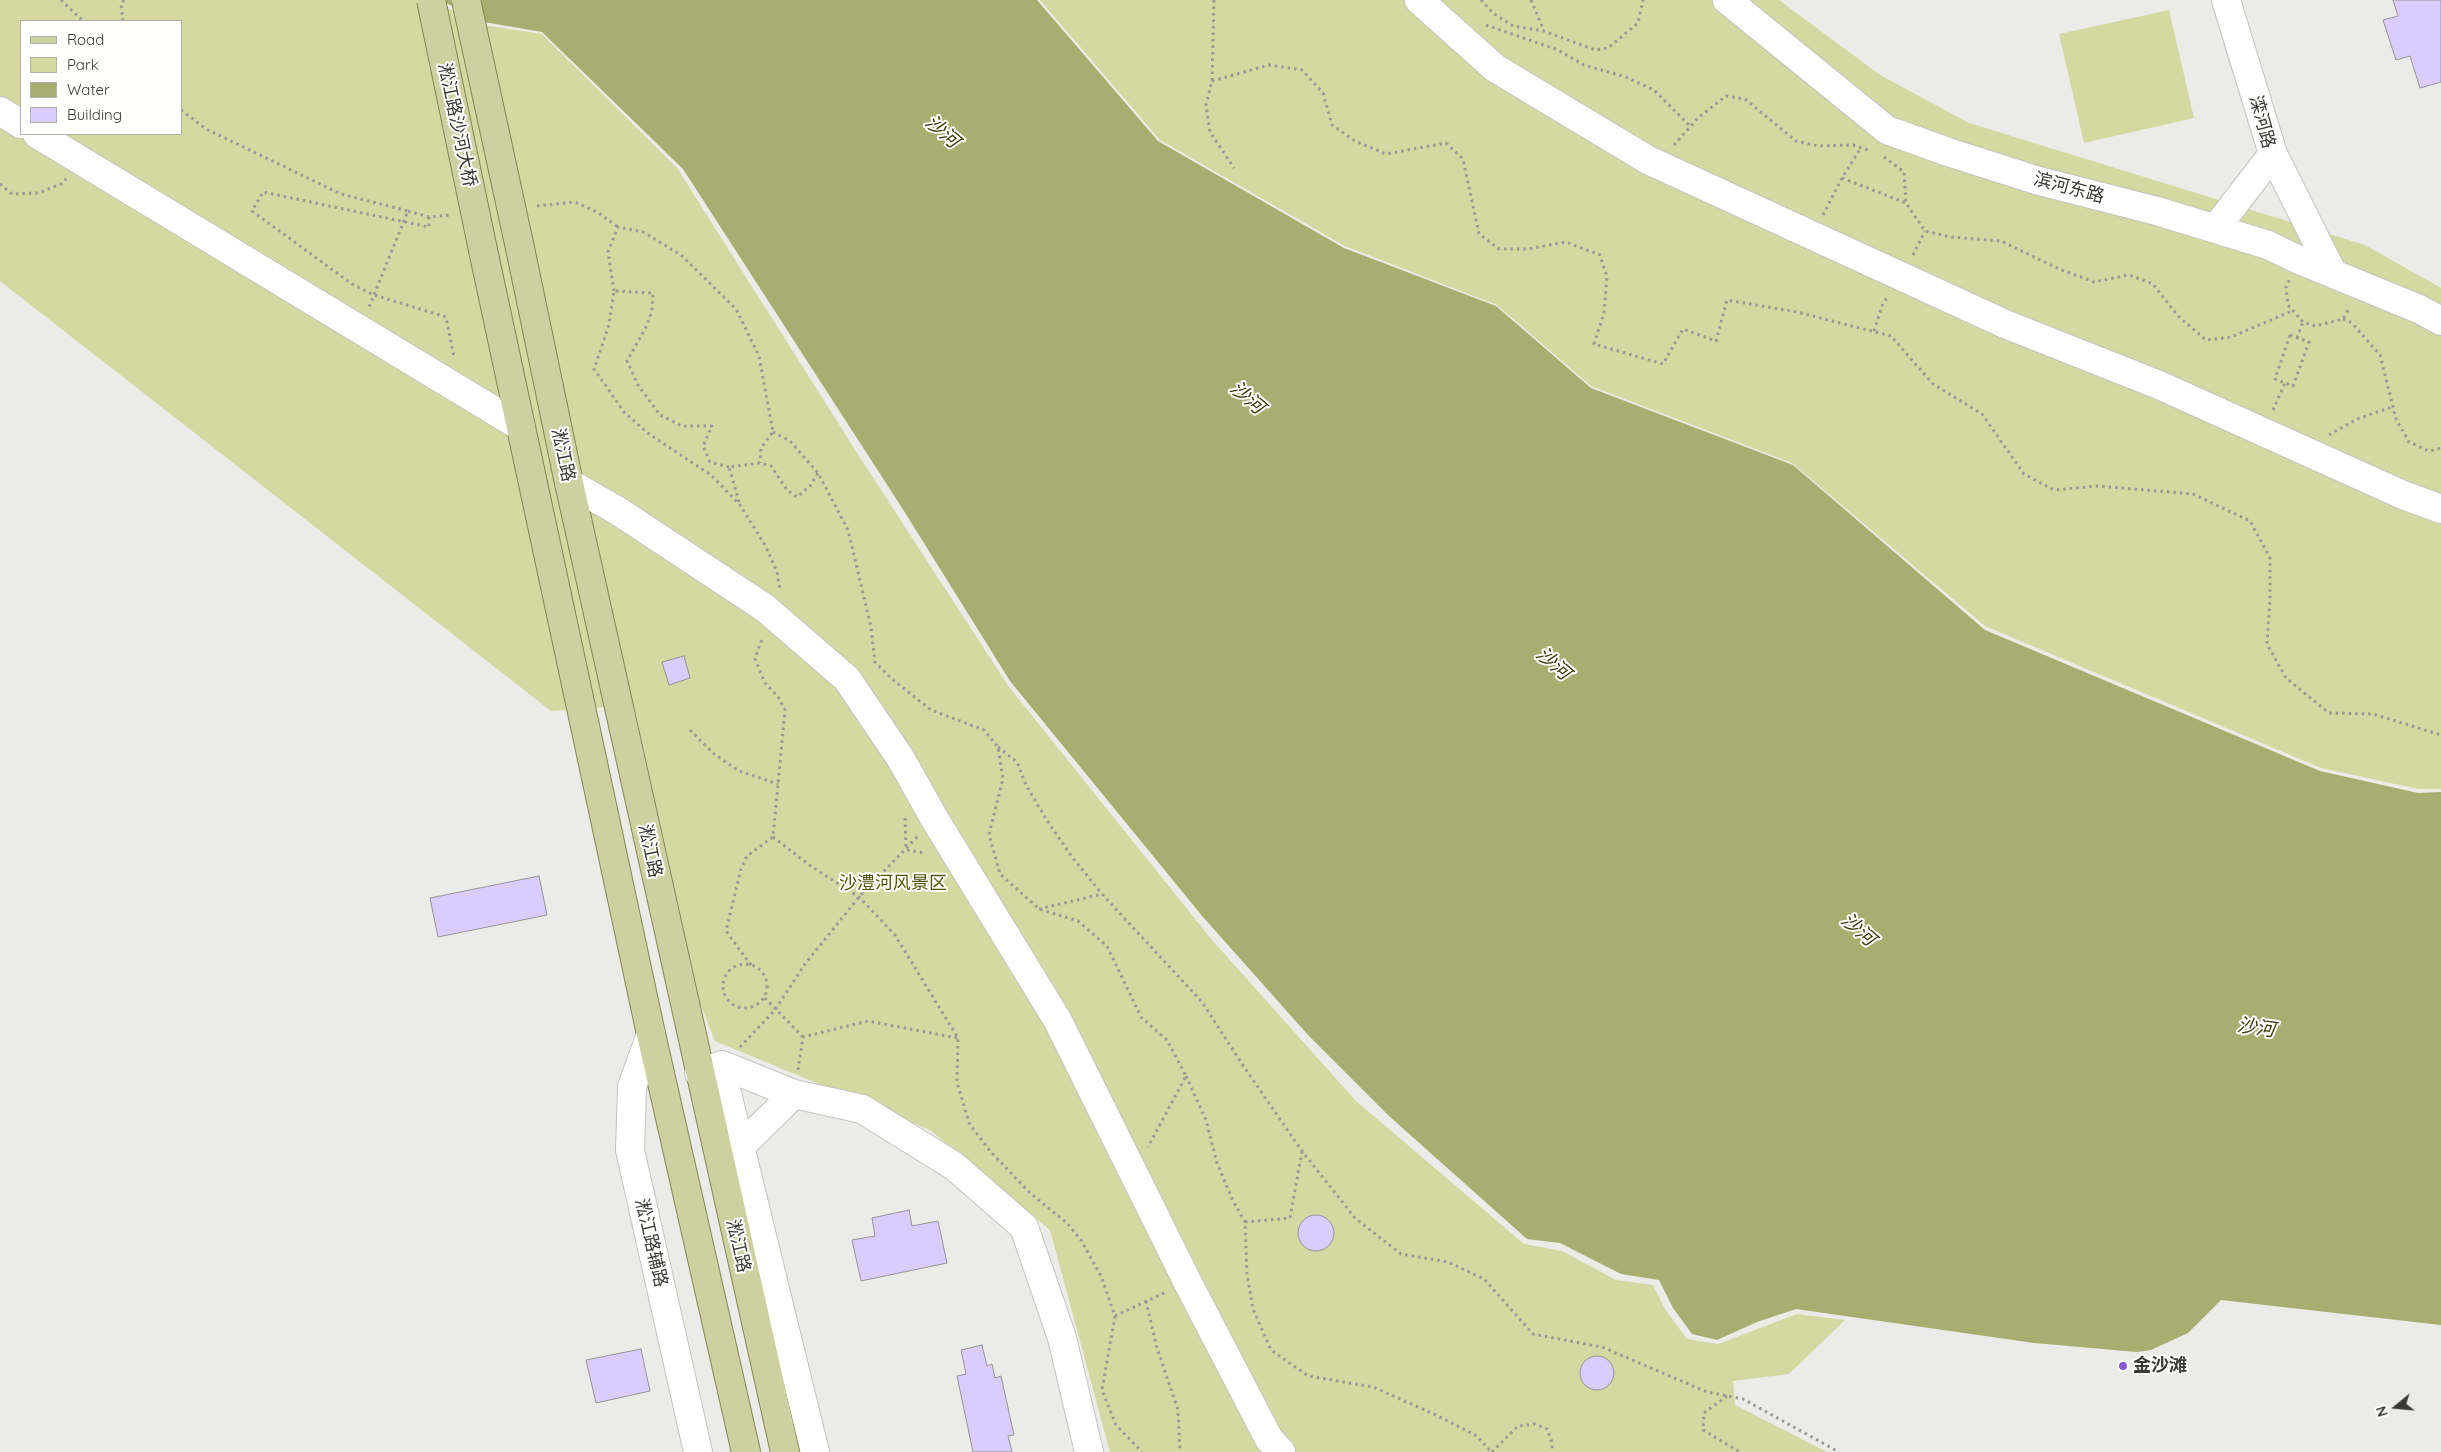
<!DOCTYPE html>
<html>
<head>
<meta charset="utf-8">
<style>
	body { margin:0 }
	#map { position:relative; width:2441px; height:1452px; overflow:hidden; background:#ebece8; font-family:Quicksand,sans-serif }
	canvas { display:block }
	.legend { position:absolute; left:20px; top:20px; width:162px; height:115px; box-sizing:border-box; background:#fffffe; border:1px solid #afafae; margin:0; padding:6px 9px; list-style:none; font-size:15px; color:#383837 }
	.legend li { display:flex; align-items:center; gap:10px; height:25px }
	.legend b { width:25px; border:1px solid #afafae }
	.north { position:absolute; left:2371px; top:1382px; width:50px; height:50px; -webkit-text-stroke:4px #fffffe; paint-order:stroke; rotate:253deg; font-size:14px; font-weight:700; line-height:20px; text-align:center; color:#383837 }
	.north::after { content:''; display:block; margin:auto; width:18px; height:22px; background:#383837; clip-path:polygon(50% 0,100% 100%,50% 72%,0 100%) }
</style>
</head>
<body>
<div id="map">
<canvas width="2441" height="1452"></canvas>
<ul class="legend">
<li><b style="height:6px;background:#cdd1a1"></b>Road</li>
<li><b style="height:14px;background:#d3d9a0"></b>Park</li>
<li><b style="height:14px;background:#a8ae70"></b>Water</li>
<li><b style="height:14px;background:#dacdfd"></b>Building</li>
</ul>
<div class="north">N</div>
</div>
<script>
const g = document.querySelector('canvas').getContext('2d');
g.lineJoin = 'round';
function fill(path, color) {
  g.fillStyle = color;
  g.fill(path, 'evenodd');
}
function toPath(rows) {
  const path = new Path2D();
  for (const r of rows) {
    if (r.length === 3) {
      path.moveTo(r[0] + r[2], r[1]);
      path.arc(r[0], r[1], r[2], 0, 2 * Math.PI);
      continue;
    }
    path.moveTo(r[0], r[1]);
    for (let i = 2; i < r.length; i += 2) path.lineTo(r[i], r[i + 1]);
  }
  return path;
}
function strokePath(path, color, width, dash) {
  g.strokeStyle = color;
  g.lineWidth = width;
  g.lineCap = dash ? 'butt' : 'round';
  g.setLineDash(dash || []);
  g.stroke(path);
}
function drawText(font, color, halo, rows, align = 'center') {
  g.font = font + ' Quicksand,"Noto Sans SC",sans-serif';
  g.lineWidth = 4;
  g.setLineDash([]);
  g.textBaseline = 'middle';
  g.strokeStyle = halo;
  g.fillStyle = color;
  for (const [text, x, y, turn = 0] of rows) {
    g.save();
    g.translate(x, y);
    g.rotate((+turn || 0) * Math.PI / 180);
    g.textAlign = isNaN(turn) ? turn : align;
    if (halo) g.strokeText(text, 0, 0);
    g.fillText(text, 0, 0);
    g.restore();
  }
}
const green = toPath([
	[0,0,430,0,484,25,542,34,677,168,866,467,1009,687,1212,940,1356,1101,1524,1244,1562,1251,1616,1280,1653,1285,1665,1309,1687,1339,1718,1344,1797,1314,1845,1320,1789,1374,1733,1381,1735,1405,1827,1452,1110,1452,1050,1230,930,1130,715,1041,700,1003,634,705,551,711,0,281],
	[21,21,181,21,181,134,21,134],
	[1040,0,1779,0,1880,75,1969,123,2365,245,2441,288,2441,789,2418,789,2321,768,1985,626,1792,463,1591,386,1497,305,1345,246,1160,140],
	[2169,10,2194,118,2084,143,2059,34]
]);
const water = toPath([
	[440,0,1037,0,1158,141,1344,248,1496,306,1591,388,1793,465,1985,630,2320,771,2418,793,2441,792,2441,1325,2221,1300,2188,1333,2151,1350,2137,1352,2034,1343,1796,1309,1757,1322,1717,1340,1692,1334,1673,1308,1659,1280,1621,1274,1560,1243,1527,1239,1389,1116,1308,1035,1203,917,1010,681,904,511,683,169,542,32,484,22]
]);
const building = toPath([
	[2393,0,2441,0,2441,82,2420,88,2410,56,2396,60,2383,20,2398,16,2393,0],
	[684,656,690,678,669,685,662,662,684,656],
	[539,876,547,915,438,937,430,898,539,876],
	[909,1210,912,1226,938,1221,947,1263,861,1281,852,1240,875,1236,872,1218,909,1210],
	[1316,1233,18],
	[982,1345,987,1366,992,1364,995,1378,1001,1376,1014,1435,1008,1436,1012,1452,973,1452,957,1376,966,1374,961,1350,982,1345],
	[641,1349,650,1391,596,1403,586,1360,641,1349],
	[1597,1373,17]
]);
const path = toPath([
	[61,0,83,21],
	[1214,0,1212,81,1206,105,1210,132,1234,168],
	[1481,0,1493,13,1513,26,1544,31,1595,50,1608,48,1638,23,1643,0],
	[1531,0,1544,31],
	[123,21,121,4,124,0],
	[1486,25,1558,50,1584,65,1626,77,1654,90,1690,126],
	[1212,81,1269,65,1302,70,1323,93,1332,125,1355,141,1386,154,1446,143,1463,159,1479,234,1499,249,1528,249,1566,242,1600,255,1607,277,1604,313,1594,344,1663,364,1683,329,1716,341,1727,300,1797,312,1891,336,1933,384,1982,414,2024,474,2054,490,2098,486,2193,494,2250,521,2270,558,2270,599,2267,644,2286,678,2329,713,2373,714,2441,735],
	[181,110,206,129,341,194,408,211,369,307],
	[1674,145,1698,118,1726,96,1745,99,1796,141,1818,146,1853,145,1871,151],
	[1884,157,1904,172,1906,203,1925,231,1950,237,2001,241,2059,269,2094,282,2129,275,2153,284,2178,316,2206,340,2231,337,2292,311],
	[1842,178,1906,203],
	[0,184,12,194,38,193,61,184,66,179],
	[537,206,575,202,597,212,618,227],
	[408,211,429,217,451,215],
	[1823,215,1842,178,1861,148],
	[429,217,429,227,263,192,252,211,352,284,374,295,446,317,454,357],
	[1913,255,1925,231],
	[2289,280,2286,287,2288,305,2303,322,2315,326,2343,319,2350,307],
	[614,291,608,252,618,227,643,232,681,255,736,309,759,356,773,432,761,448,760,463],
	[2343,319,2352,323,2380,355,2396,419,2409,442,2429,451,2441,448],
	[1874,331,1883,303,1888,297],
	[2290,335,2309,342,2293,386,2275,379,2290,335],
	[2297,338,2303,322],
	[2273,410,2285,383],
	[773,432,790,441,818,473,848,530,871,627,875,662,892,679,931,710,984,730,998,747,1003,779,989,834,1000,874,1039,909,1078,921,1107,946,1141,1017,1167,1040,1186,1076,1148,1147],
	[2329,435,2357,419,2392,407],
	[729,467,710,462,703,446,712,426,682,426,660,415,638,385,627,361,646,327,652,311,653,293,614,291,609,325,594,369,624,412,649,434,711,475,740,505,765,545,777,572,780,589],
	[739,502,729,467,760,463,771,466,787,490,797,497,810,486,818,473],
	[690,730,714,754,739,771,778,784],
	[998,747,1017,762,1026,785,1046,819,1072,857,1102,894],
	[905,818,906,849],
	[773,837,812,867,859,897,895,935,958,1038,957,1082,969,1123,990,1151,1030,1193,1067,1223,1081,1240,1101,1276,1115,1316,1102,1390,1116,1425,1142,1452],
	[907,850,926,853],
	[1039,909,1102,894,1202,1002,1242,1064,1302,1151,1355,1218,1401,1254,1448,1262,1484,1279,1533,1334,1602,1347,1707,1392,1743,1399,1839,1452],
	[745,986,22],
	[751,965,726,931,741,869,747,856,773,837,785,710,778,697,765,683,755,659,762,639],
	[765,998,803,1037],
	[740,1047,775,1010,805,964,859,897,918,836],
	[798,1070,803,1037,868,1021,957,1038],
	[1186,1076,1206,1120,1217,1163,1233,1201,1245,1222,1247,1274,1253,1309,1271,1350,1308,1376,1373,1387,1436,1415,1477,1436,1491,1452],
	[1245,1222,1290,1218,1302,1152],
	[1146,1301,1157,1348,1178,1410,1180,1452],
	[1115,1316,1166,1292],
	[1727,1396,1704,1413,1703,1430,1740,1452],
	[1492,1452,1518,1426,1535,1424,1547,1429,1552,1442,1552,1452]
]);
const minor = toPath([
	[1419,0,1495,68,1648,160,2005,324,2159,385,2403,495,2441,509],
	[1727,0,1887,130,1948,152,2039,181,2157,211,2268,245,2297,259,2419,309,2441,321],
	[0,111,21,124],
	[37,134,521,427],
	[2273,154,2332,272],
	[2215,229,2273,154,2226,0],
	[569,483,618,511,765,608,847,679,901,759,934,818,1058,1021,1188,1283,1269,1439,1281,1452],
	[651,1034,632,1087,630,1150,698,1452],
	[722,1065,726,1089,815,1452],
	[699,1073,722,1065,794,1094,862,1109,954,1166,1024,1227,1062,1338,1089,1452],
	[725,1150,740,1147,794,1094]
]);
const major = toPath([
	[520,248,569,483,785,1452],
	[483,250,651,1034,746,1452]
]);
const majorBridge = toPath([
	[431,0,483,250],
	[466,0,520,248]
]);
const markers = [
	[2123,1366,5,"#875ad3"]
];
const streetNames = [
	["滦河路",2262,122,75],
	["淞江路沙河大桥",457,125,78],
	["滨河东路",2069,188,15],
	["淞江路",563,455,78],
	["淞江路",650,851,78],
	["淞江路辅路",651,1243,77],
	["淞江路",738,1246,77]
];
const parkNames = [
	["沙澧河风景区",893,884]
];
const poiNames = [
	["金沙滩",2133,1366]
];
const waterNames = [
	["沙河",942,132,41],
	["沙河",1247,398,41],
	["沙河",1553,664,41],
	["沙河",1858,930,41],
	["沙河",2256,1028,8]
];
fill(green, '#d3d9a0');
fill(water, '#a8ae70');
fill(building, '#dacdfd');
strokePath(building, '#949396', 1);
strokePath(minor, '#c3c3c0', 30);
strokePath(major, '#838753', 30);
strokePath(path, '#989996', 3, [2.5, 4]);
strokePath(minor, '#fff', 28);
strokePath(major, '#cdd1a1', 28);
strokePath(majorBridge, '#838753', 30, []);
strokePath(majorBridge, '#cdd1a1', 28);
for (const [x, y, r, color] of markers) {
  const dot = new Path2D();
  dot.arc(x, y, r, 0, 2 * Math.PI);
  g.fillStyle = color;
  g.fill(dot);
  strokePath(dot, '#fffffe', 2);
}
drawText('18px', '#383837', '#fffffe', streetNames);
drawText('18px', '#4f5307', '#fffffe', parkNames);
drawText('bold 18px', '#383837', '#fffffe', poiNames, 'left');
drawText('italic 19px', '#373907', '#fffffe', waterNames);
</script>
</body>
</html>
